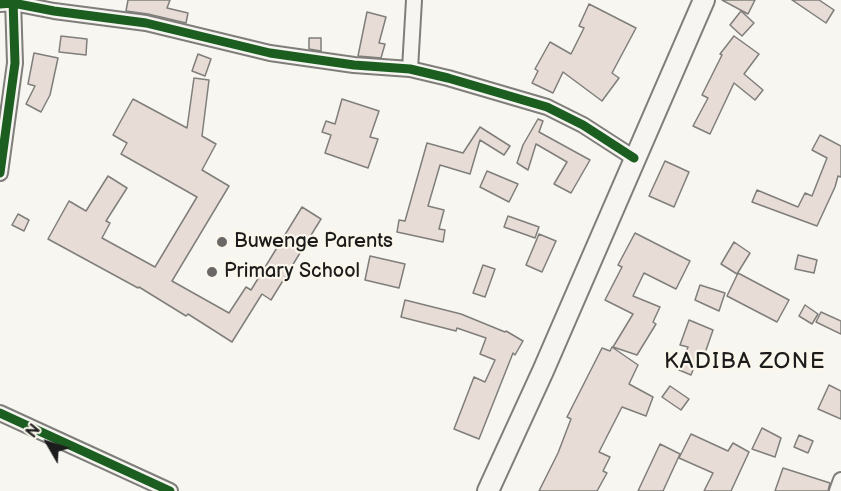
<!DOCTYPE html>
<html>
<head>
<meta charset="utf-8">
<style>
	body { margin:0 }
	#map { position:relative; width:841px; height:491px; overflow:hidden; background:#f8f6f0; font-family:"Balsamiq Sans",sans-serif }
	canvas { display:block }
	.north { position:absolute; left:18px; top:413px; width:60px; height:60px; -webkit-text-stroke:4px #fbf7ec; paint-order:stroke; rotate:309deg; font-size:16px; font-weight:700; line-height:24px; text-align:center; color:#1c1c1c }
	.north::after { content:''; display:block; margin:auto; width:21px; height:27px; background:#1c1c1c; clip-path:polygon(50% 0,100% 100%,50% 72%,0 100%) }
</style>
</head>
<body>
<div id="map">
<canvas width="841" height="491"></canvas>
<div class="north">N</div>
</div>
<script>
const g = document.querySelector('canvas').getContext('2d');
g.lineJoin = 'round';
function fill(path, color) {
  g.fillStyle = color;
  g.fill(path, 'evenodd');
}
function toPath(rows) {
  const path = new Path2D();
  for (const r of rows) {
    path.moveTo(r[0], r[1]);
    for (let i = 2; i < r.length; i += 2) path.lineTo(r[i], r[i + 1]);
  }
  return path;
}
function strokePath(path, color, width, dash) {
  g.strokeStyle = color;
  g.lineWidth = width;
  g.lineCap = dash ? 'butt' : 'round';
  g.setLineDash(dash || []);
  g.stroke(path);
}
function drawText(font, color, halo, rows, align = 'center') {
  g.font = font + ' "Balsamiq Sans",sans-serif';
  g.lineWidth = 4.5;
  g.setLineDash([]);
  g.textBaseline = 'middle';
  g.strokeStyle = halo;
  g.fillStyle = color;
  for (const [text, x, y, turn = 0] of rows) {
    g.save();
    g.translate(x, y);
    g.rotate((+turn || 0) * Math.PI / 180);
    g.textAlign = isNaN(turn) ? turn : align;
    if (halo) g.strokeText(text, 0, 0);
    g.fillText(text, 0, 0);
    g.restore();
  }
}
const building = toPath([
	[128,0,170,0,167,8,188,13,186,23,148,14,126,11,128,0],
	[722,0,755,0,748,14,722,0],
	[792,0,819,0,834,10,826,23,792,0],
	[589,4,636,28,612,73,619,78,602,101,563,72,553,93,532,83,538,71,535,69,550,42,571,54,584,28,579,26,589,4],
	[741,11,754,23,742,36,730,25,741,11],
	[367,12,386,17,379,43,385,44,381,58,358,56,367,12],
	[61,36,87,39,86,55,59,52,61,36],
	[734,36,759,54,744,74,763,90,755,100,734,83,710,134,693,126,708,98,702,95,722,55,720,54,734,36],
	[309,38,321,38,321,51,309,49,309,38],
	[34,53,58,58,50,95,41,112,26,104,35,86,28,84,34,53],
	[198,54,211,59,205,76,192,71,198,54],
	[194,78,209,80,202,136,216,144,202,170,229,186,172,281,229,313,246,287,251,290,302,207,321,219,271,300,262,294,232,342,188,314,186,316,139,287,138,288,48,239,69,201,86,211,108,176,127,188,106,221,110,223,102,238,155,267,197,197,121,154,127,143,113,135,133,99,187,128,194,78],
	[342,99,379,111,370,137,378,139,368,168,325,153,331,135,322,132,326,121,335,124,342,99],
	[538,119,543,121,539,132,590,160,571,193,554,184,567,162,536,144,528,170,517,163,523,145,538,119],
	[480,127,510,146,504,155,480,140,470,174,440,165,428,206,444,210,439,229,445,230,443,242,397,232,399,220,405,221,427,143,463,153,480,127],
	[820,135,841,146,841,177,838,176,835,187,817,226,752,202,757,190,798,207,805,193,812,196,827,158,812,150,820,135],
	[665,161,689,172,674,207,649,196,665,161],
	[487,171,518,184,509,202,480,187,487,171],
	[18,214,29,220,24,231,12,225,18,214],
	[508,216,539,227,535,238,504,227,508,216],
	[635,233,690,261,676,289,644,273,633,296,660,307,653,322,656,324,637,355,613,347,633,314,605,300,622,267,618,265,635,233],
	[539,234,556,241,542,272,526,265,539,234],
	[734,242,750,253,737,274,721,264,734,242],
	[798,255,817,260,814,273,795,269,798,255],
	[370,256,405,264,399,288,365,280,370,256],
	[483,265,495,269,485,297,473,293,483,265],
	[738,273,789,300,777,322,727,296,738,273],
	[700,285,725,293,719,311,695,300,700,285],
	[405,300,461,314,505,332,506,331,523,341,515,355,513,353,479,439,454,429,474,377,485,382,495,360,480,354,486,338,457,328,456,331,401,317,405,300],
	[805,305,818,314,812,324,799,316,805,305],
	[821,312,841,321,841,334,816,322,821,312],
	[689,320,713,330,705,353,700,352,691,375,679,370,688,347,680,345,689,320],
	[612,347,638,365,629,384,653,397,646,416,622,407,599,452,610,457,603,471,607,473,597,491,539,491,558,453,571,419,567,417,602,348,610,351,612,347],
	[829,385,841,391,841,419,818,409,829,385],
	[670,386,689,399,681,410,662,397,670,386],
	[762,428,781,438,775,457,752,449,762,428],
	[691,434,728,451,733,443,749,452,731,491,704,491,713,473,679,458,691,434],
	[799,435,813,441,808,453,794,447,799,435],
	[660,444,680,454,663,491,638,491,660,444],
	[783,468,830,483,828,491,775,491,783,468]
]);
const street = toPath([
	[0,4,13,3,54,11,146,23,270,53,354,65,410,69,448,78,547,107,583,125,634,158],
	[410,69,414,0],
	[0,173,15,63,13,0],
	[0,413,170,491],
	[837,491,841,480]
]);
const secondary = toPath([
	[488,491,543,371,704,0]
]);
const cycleway = toPath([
	[0,4,13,3,54,11,146,23,270,53,354,65,410,69,448,78,547,107,583,125,634,158],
	[0,173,15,63,13,0],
	[0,413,170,491]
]);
const markers = [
	[222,242,6,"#696866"],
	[212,272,6,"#696866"]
];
const poiNames = [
	["Buwenge Parents",234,242],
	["Primary School",224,272]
];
const quarterNames = [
	["KADIBA ZONE",745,362]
];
fill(building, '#e8dcd7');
strokePath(building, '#7f7e7b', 1.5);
strokePath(street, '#7f7e7b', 18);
strokePath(secondary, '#7f7e7b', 24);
strokePath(street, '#f6f5f1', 14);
strokePath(secondary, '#f6f5f1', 20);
strokePath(cycleway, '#1b5e20', 9);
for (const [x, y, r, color] of markers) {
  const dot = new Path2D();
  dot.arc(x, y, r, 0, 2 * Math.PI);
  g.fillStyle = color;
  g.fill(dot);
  strokePath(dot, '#fbf7ec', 2);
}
drawText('20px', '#1c1c1c', '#fbf7ec', poiNames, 'left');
g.letterSpacing = '1.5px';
drawText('22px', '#1c1c1c', '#fbf7ec', quarterNames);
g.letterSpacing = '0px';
</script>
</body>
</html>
